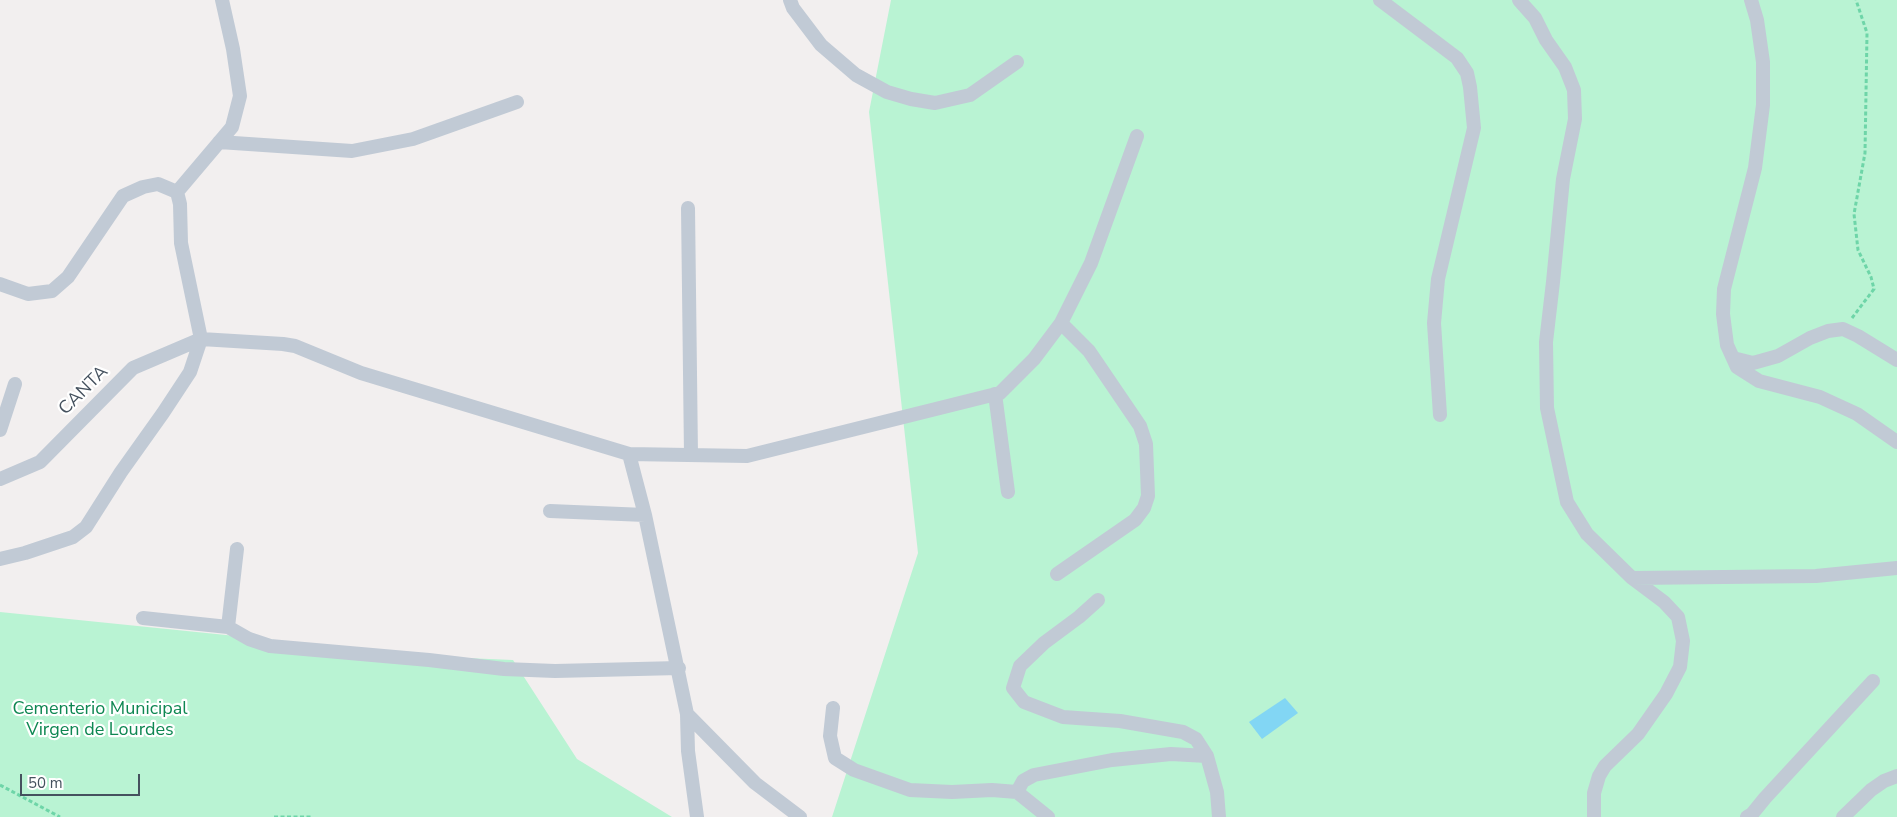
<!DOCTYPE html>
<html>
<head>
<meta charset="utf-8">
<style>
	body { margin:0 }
	#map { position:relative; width:1897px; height:817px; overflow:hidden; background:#f2efef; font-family:"Nunito Sans",sans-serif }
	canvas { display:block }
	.scale { position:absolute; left:20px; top:774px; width:120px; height:22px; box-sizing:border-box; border:2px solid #45515e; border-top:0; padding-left:6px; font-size:15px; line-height:18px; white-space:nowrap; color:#45515e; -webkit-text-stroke:4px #fff; paint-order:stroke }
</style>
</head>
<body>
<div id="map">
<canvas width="1897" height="817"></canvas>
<div class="scale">50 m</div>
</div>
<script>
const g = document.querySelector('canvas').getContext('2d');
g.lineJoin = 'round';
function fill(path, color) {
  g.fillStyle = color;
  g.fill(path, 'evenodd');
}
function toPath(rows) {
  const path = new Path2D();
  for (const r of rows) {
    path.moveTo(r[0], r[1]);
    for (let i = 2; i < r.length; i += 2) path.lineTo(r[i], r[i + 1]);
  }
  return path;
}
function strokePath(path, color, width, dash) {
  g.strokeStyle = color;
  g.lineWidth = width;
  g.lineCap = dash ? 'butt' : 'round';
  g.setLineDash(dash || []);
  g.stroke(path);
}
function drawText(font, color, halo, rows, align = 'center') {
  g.font = font + ' "Nunito Sans",sans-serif';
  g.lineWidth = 4.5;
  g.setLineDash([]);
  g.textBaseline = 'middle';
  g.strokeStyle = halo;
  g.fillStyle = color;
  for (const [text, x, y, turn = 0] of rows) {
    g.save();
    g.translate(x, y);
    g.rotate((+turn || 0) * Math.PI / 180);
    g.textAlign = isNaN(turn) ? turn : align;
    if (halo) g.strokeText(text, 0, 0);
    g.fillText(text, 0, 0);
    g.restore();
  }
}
const green = toPath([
	[891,0,1897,0,1897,817,832,817,918,553,869,112],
	[0,612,442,657,513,660,577,759,672,817,0,817]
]);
const water = toPath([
	[1285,698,1298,713,1262,739,1249,722]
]);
const path = toPath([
	[1852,318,1874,289,1871,277,1858,250,1854,214,1865,153,1867,33,1856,0],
	[0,785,60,817],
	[274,817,312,817]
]);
const street = toPath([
	[790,0,793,8,821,45,856,75,887,92,911,99,935,103,970,95,1017,62],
	[1380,0,1457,58,1467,73,1470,87,1474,128,1438,279,1434,323,1440,415],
	[1519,0,1535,18,1546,40,1565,67,1574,90,1575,119,1563,179,1553,282,1546,342,1547,408,1567,502,1587,534,1632,578,1664,602,1678,617,1683,641,1680,667,1666,694,1638,734,1605,766,1599,776,1594,793,1594,817],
	[1751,0,1757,20,1763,62,1763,105,1755,168,1724,289,1723,314,1727,345,1737,367,1759,381,1820,397,1857,414,1897,442],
	[219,142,352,151,413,139,517,102],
	[177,192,232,127,240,96,233,49,222,0],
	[688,208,691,455],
	[0,284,28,294,52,291,68,277,123,196,143,187,158,184,177,192,180,204,181,243,201,339,190,372,163,413,121,472,86,527,73,537,25,553,0,559],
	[1733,358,1753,363,1778,356,1810,338,1828,331,1843,329,1858,336,1897,360],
	[995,394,1008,492],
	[0,430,15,384],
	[629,454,645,515,687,714,755,783,800,817],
	[0,479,40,462,133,368,201,339,283,344,295,346,361,373,629,454,747,456,1000,393,1034,359,1061,323,1091,263,1137,136],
	[550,511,645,515],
	[1057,574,1135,520,1144,508,1148,496,1146,444,1140,426,1089,351,1061,323],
	[1632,578,1816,576,1897,568],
	[1098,600,1079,617,1044,643,1020,666,1013,688,1024,702,1063,717,1120,721,1183,732,1196,739,1207,756],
	[143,618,228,627,249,639,270,646,429,660,504,669,555,671,679,668],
	[228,627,237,549],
	[833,708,830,736,835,758,854,770,910,790,952,792,992,790,1017,792],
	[687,714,688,751,697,817],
	[1048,817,1017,792,1023,781,1034,775,1112,760,1171,754,1207,756,1217,792,1219,817],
	[1747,817,1752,814,1765,798,1873,681],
	[1843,817,1871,790,1884,781,1897,776]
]);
const streetNames = [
	["CANTA",84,391,-45]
];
const parkNames = [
	["Cementerio Municipal",100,710],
	["Virgen de Lourdes",100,731]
];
fill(green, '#b9f3d3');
fill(water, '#82d6f4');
strokePath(path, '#6ed5a8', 3, [4, 2.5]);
strokePath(street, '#c1cad5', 14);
drawText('18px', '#45515e', '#fff', streetNames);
drawText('18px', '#0e8752', '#fff', parkNames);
</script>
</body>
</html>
